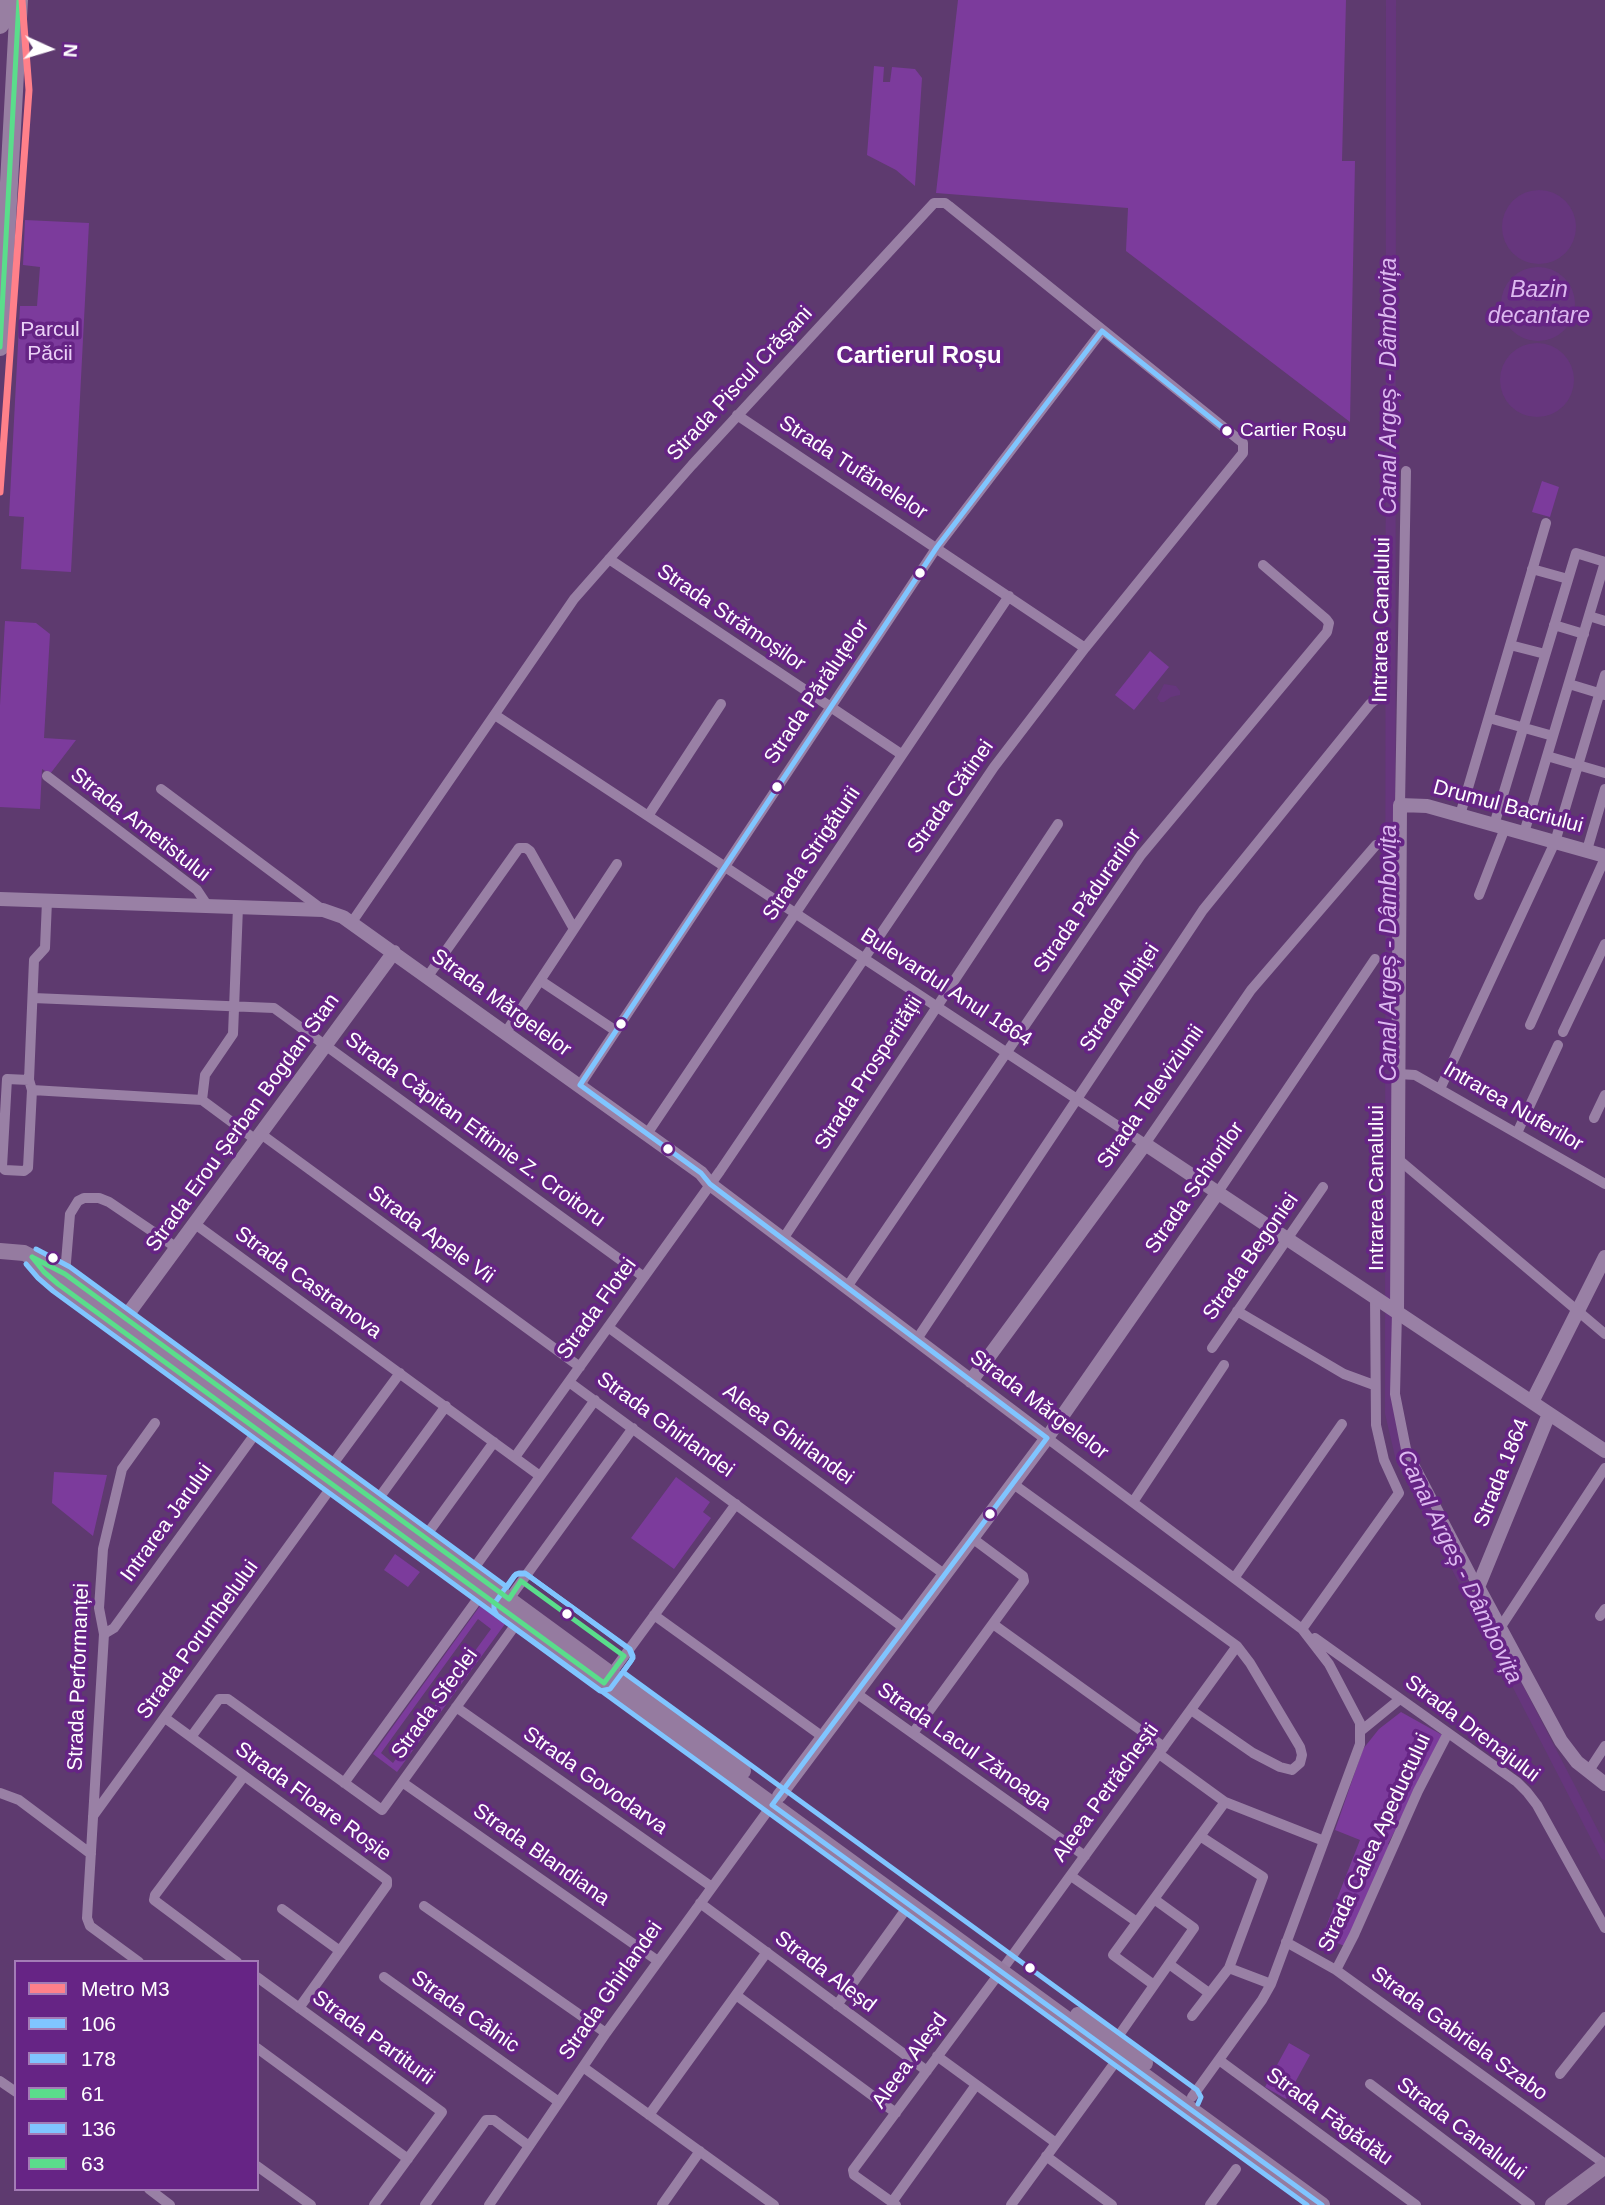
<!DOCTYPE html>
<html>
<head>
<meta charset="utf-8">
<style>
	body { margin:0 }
	#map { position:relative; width:1605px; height:2205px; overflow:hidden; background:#5e3a6f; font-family:Arial,sans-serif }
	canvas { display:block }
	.legend { position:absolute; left:14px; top:1960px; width:245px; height:231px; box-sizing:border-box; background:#662485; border:2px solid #a37cb6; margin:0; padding:9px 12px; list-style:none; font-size:21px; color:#fff }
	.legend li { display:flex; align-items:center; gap:14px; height:35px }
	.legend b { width:35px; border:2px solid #a37cb6 }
	.north { position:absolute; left:14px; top:14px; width:70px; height:70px; -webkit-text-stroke:5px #662485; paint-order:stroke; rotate:94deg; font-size:19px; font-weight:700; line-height:28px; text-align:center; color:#fff }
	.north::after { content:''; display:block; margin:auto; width:24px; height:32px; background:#fff; clip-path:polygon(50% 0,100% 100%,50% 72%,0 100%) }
</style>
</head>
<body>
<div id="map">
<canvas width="1605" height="2205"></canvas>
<ul class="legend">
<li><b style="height:9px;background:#ff808a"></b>Metro M3</li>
<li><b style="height:9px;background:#80c5ff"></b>106</li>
<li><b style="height:9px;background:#80c5ff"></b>178</li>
<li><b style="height:9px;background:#5add8b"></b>61</li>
<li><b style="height:9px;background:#80c5ff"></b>136</li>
<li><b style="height:9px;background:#5add8b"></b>63</li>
</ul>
<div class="north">N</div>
</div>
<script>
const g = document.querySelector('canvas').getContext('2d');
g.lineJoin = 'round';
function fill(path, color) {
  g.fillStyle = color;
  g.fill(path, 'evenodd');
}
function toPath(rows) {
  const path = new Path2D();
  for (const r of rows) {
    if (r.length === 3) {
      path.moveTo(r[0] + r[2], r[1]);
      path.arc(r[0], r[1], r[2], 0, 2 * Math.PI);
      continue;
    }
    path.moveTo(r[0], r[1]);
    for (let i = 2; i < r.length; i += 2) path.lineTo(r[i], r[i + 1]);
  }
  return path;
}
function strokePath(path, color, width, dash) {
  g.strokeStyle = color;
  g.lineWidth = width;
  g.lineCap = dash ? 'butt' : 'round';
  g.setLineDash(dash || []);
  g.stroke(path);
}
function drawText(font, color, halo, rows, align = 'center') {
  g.font = font + ' Arial,sans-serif';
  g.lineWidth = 7;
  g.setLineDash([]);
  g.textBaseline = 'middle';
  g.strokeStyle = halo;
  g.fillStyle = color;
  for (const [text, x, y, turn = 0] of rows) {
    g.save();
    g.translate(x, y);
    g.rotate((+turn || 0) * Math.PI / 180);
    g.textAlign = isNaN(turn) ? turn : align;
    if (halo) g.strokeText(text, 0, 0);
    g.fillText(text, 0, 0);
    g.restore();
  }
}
const green = toPath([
	[958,0,1346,0,1342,161,1355,161,1350,422,1126,251,1128,208,936,193],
	[874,66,884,67,883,82,890,82,892,67,915,69,922,78,915,186,896,170,867,155],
	[25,220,89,223,71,572,21,569,24,517,9,516,20,306,37,306,40,267,23,265],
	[1542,481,1559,487,1550,517,1532,512],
	[5,621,36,623,50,634,44,738,76,740,50,774,42,769,40,809,0,807,0,705],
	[1150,651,1169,667,1134,710,1115,695],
	[54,1472,107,1475,93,1536,52,1503],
	[676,1477,710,1502,703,1512,711,1518,674,1569,631,1538],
	[395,1554,420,1572,408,1587,384,1570],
	[480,1606,505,1624,397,1772,373,1754],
	[478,1619,491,1629,393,1763,381,1753],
	[1401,1712,1444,1736,1388,1844,1395,1848,1352,1949,1322,1937,1360,1840,1335,1830,1363,1749,1379,1729],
	[1289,2043,1310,2055,1286,2099,1265,2087]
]);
const water = toPath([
	[1539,227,37],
	[1538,304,37],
	[1537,380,37],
	[1164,684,1176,686,1180,691,1180,695,1171,697,1164,702,1160,702,1157,698]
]);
const canal = toPath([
	[1391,0,1390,1413,1401,1460,1605,1855]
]);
const minor = toPath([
	[737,415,1085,648],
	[609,559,901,754],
	[1532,569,1568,579],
	[1589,616,1605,621],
	[1554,625,1584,634],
	[1510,645,1545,654],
	[1569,684,1605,695],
	[495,715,1145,1144,1251,990,1376,845],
	[1489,718,1553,736],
	[1547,756,1605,773],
	[47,776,197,890,207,905],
	[161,789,323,910],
	[1400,805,1406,471],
	[1460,815,1546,523],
	[648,816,721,704],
	[1494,825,1576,553,1605,562],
	[1524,833,1605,562],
	[1587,850,1605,789],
	[1479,895,1505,828],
	[352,922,574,599,692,465,934,203,945,203,949,206,1243,443,1243,453,1085,648,994,767,720,1171,515,1457],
	[428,976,519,848,526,848,530,851,574,929],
	[541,981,616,1031],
	[33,998,274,1008,644,1277],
	[1530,1025,1605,858],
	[506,1032,617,864],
	[1563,1032,1605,944],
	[1398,1074,1415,1075,1605,1184],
	[29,1080,7,1079,2,1167,5,1170,24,1171,28,1168,32,1090,29,1080,34,960,45,948,47,901],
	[580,1085,937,547,1102,331],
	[1440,1089,1555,842,1605,675],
	[32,1090,202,1100,256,1140],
	[202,1100,205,1075,233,1034,238,907],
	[1594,1118,1605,1095],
	[1517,1133,1558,1045],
	[261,1134,580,1367],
	[647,1134,1009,596],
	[1398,1159,1605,1334],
	[1218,1192,1375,959],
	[195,1224,540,1476],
	[783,1239,1058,824],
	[65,1274,70,1214,78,1201,84,1198,99,1198,109,1202,177,1248],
	[847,1287,1141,855,1327,632,1329,623,1326,619,1263,565],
	[1237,1311,1344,1374,1374,1385],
	[1397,1312,1395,1394,1406,1449,1478,1587],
	[608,1327,944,1574],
	[917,1339,1203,910,1370,704,1379,697],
	[1212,1348,1323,1187],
	[569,1382,904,1628],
	[1047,1438,1302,1629,1329,1664,1360,1723,1360,1744,1271,1984,1262,2000,1192,2097],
	[330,1468,400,1373],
	[1012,1483,1237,1646,1250,1663,1300,1747,1302,1755,1300,1763,1292,1770,1280,1767,1253,1753,1191,1710],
	[376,1502,446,1406],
	[1133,1502,1224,1365],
	[425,1537,494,1442],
	[472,1571,595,1400],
	[1235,1577,1342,1424],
	[509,1599,633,1428],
	[654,1615,823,1737],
	[1600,1616,1605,1609],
	[993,1624,1164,1747],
	[1500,1628,1605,1468],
	[1302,1629,1399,1493,1384,1460,1376,1425,1375,1296],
	[104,1634,114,1628,258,1430],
	[1315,1638,1517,1782,1527,1792,1537,1805,1605,1928],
	[611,1674,736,1504],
	[856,1693,1085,1856],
	[456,1707,712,1887],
	[165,1718,387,1880,387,1885,299,2008],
	[1362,1730,1400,1699],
	[913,1733,1024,1581,1023,1576,972,1538],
	[191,1737,219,1699,228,1699,382,1810,519,1620],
	[1159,1754,1225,1802,1324,1841],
	[1588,1772,1605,1746],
	[402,1782,658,1961],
	[344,1783,482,1593],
	[0,1793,19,1800,91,1854],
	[93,1816,333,1485],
	[1071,1876,1137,1922],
	[700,1903,927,2071],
	[424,1906,606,2033],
	[282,1909,340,1951],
	[1286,1942,1336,1970,1605,2164],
	[139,1962,90,1926,87,1918,104,1634,99,1608,103,1549,122,1469,155,1423],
	[237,1962,154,1900,155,1895,244,1776],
	[1169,1964,1209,1993],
	[1229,1968,1271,1984],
	[1336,1970,1354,1935,1418,1791,1448,1733],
	[257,1977,442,2112,374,2205],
	[384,1977,559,2102],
	[1154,1985,1113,1955,1225,1802],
	[736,1995,896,2113],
	[837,2005,909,1905],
	[1192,2016,1229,1968,1263,1877,1200,1836],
	[1115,2041,1194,1928,1154,1899],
	[257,2048,408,2159],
	[937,2056,1056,2143],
	[1219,2060,1416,2205],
	[583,2067,774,2205],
	[1560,2074,1605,2017],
	[0,2081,16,2092],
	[1370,2084,1530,2205],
	[649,2115,767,1952],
	[1046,2156,1112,2205],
	[257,2166,311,2205],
	[149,2189,170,2205],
	[892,2202,976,2085],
	[425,2205,486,2120,494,2120,529,2146],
	[489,2205,606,2033,772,1805],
	[662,2205,700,2151],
	[896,2205,854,2175,853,2170,1007,1963,1237,1646],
	[1011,2205,1119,2057],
	[1210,2205,1236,2169]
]);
const tertiary = toPath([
	[0,899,323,910,343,917,701,1173,710,1184,1047,1438],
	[1397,1312,1400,805,1427,806,1605,856],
	[125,1318,394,952],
	[971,1381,1145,1144,1605,1451],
	[1532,1402,1605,1257],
	[1549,1414,1478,1587,1561,1741,1577,1762,1605,1784],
	[779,1796,1047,1438,1218,1192]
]);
const secondary = toPath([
	[0,1251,24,1253,65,1274,743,1771],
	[32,1257,44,1272,58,1284,118,1328,1322,2205],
	[1078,2015,1145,2063],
	[1553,2205,1605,2166]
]);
const primary = toPath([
	[0,25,1,0],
	[0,347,19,0]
]);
const bus1 = toPath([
	[1227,431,1102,331,937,547,580,1085,701,1173,710,1184,1047,1438,772,1805,1322,2205]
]);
const bus2 = toPath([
	[1198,2104,1201,2097,1197,2090,623,1672,633,1658,629,1649,525,1573,519,1573,514,1576,494,1604,494,1610,497,1615,1307,2205]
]);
const bus3 = toPath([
	[32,1257,65,1274,509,1599,521,1581,624,1656,604,1683,58,1284,44,1272,32,1257]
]);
const bus4 = toPath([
	[26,1264,38,1278,53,1291,600,1691,610,1689,631,1661,633,1656,630,1649,526,1574,516,1574,507,1587,70,1267,36,1249]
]);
const bus5 = toPath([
	[0,347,19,0]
]);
const metro1 = toPath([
	[0,492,29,90,22,0]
]);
const markers = [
	[1227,431,6,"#fff"],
	[920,573,6,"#fff"],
	[777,787,6,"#fff"],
	[621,1024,6,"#fff"],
	[668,1149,6,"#fff"],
	[53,1258,6,"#fff"],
	[990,1514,6,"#fff"],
	[567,1614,6,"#fff"],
	[1030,1968,6,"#fff"]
];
const busNames = [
	["Cartier Roșu",1240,431]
];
const parkNames = [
	["Parcul",50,330],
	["Păcii",50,354]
];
const streetNames = [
	["Strada Piscul Crășani",740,384,-47],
	["Strada Tufănelelor",853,468,33],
	["Strada Strămoșilor",731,618,34],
	["Intrarea Canalului",1382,620,-89],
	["Strada Părăluțelor",817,692,-56],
	["Strada Cătinei",951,797,-55],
	["Drumul Bacriului",1508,807,15],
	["Strada Ametistului",140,825,38],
	["Strada Strigăturii",812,854,-56],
	["Strada Pădurarilor",1088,901,-55],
	["Bulevardul Anul 1864",946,988,33],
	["Strada Albiței",1120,998,-56],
	["Strada Mărgelelor",501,1003,36],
	["Strada Prosperității",869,1073,-57],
	["Strada Televiziunii",1151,1097,-55],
	["Intrarea Nuferilor",1513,1107,30],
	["Strada Erou Șerban Bogdan Stan",243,1123,-54],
	["Strada Căpitan Eftimie Z. Croitoru",475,1130,36],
	["Strada Schiorilor",1195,1188,-55],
	["Intrarea Canalului",1377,1188,-90],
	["Strada Apele Vii",431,1235,36],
	["Strada Begoniei",1251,1257,-55],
	["Strada Castranova",308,1283,36],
	["Strada Flotei",597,1309,-54],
	["Strada Mărgelelor",1039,1405,37],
	["Strada Ghirlandei",665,1425,36],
	["Aleea Ghirlandei",788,1435,36],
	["Strada 1864",1502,1473,-68],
	["Intrarea Jarului",167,1523,-54],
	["Strada Porumbelului",198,1640,-54],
	["Strada Performanței",79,1677,-88],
	["Strada Sfeclei",435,1704,-54],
	["Strada Drenajului",1472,1729,37],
	["Strada Lacul Zănoaga",964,1747,35],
	["Strada Govodarva",595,1781,35],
	["Aleea Petrăchești",1106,1793,-54],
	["Strada Floare Roșie",313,1802,36],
	["Strada Calea Apeductului",1375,1843,-65],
	["Strada Blandiana",541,1855,35],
	["Strada Aleșd",825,1972,37],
	["Strada Ghirlandei",611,1991,-55],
	["Strada Câlnic",465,2012,35],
	["Strada Gabriela Szabo",1459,2034,36],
	["Strada Partiturii",373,2038,36],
	["Aleea Aleșd",910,2061,-54],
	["Strada Făgădău",1329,2117,36],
	["Strada Canalului",1461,2129,37]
];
const waterNames = [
	["Bazin",1539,291],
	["decantare",1539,317],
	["Canal Argeș - Dâmbovița",1390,386,-90],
	["Canal Argeș - Dâmbovița",1390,953,-90],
	["Canal Argeș - Dâmbovița",1459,1567,64]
];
const quarterNames = [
	["Cartierul Roșu",919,356]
];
fill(green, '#7c3b9c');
fill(water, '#66367d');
strokePath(canal, '#66367d', 10);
strokePath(minor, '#9980a5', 10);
strokePath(tertiary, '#9980a5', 14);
strokePath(secondary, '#957ba0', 16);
strokePath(primary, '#987fa2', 18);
strokePath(bus1, '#80c5ff', 5);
strokePath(bus2, '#80c5ff', 5);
strokePath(bus3, '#5add8b', 5);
strokePath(bus4, '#80c5ff', 5);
strokePath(bus5, '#5add8b', 5);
strokePath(metro1, '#ff808a', 7);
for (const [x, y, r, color] of markers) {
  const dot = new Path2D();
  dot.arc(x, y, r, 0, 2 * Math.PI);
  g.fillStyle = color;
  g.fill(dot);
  strokePath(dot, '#662485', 2.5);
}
drawText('19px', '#fff', '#662485', busNames, 'left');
drawText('21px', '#ead1f6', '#662485', parkNames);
drawText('21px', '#fff', '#662485', streetNames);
drawText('italic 23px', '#ddb9f0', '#662485', waterNames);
drawText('bold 24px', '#fff', '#662485', quarterNames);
</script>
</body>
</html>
